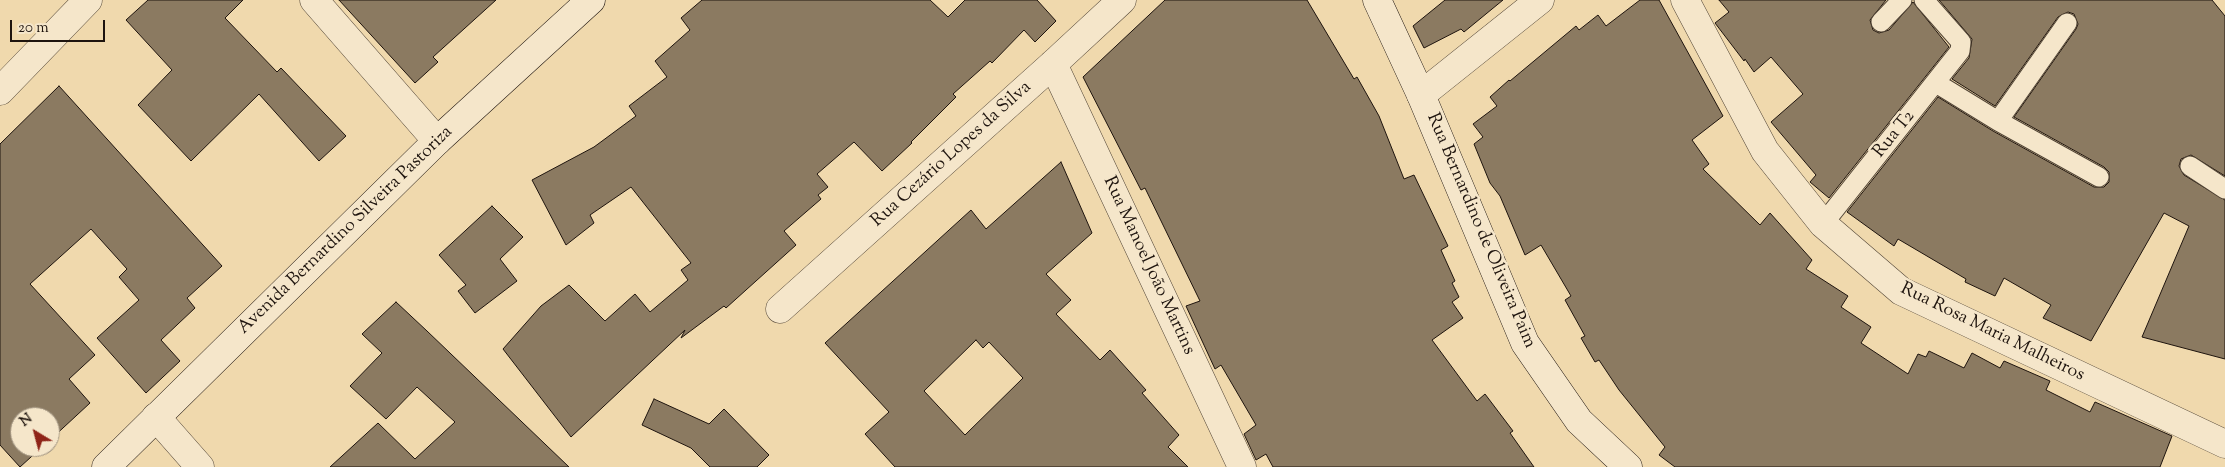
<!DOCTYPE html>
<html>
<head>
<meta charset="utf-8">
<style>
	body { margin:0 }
	#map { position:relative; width:2225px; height:467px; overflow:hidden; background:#f0d9ad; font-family:"Sorts Mill Goudy",serif }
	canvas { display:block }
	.north { position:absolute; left:10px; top:407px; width:50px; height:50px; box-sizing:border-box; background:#f5e6ca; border:1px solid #9f927f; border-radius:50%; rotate:323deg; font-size:14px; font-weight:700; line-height:20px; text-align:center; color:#1e140e }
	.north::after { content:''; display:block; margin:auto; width:18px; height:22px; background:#8f2418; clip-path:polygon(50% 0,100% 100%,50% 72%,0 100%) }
	.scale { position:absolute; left:10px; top:20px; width:95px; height:22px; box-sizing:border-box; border:2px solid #1e140e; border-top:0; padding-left:6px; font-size:15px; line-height:18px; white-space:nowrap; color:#1e140e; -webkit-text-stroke:4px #f5e6ca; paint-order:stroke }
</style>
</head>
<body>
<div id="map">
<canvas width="2225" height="467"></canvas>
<div class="north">N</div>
<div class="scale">20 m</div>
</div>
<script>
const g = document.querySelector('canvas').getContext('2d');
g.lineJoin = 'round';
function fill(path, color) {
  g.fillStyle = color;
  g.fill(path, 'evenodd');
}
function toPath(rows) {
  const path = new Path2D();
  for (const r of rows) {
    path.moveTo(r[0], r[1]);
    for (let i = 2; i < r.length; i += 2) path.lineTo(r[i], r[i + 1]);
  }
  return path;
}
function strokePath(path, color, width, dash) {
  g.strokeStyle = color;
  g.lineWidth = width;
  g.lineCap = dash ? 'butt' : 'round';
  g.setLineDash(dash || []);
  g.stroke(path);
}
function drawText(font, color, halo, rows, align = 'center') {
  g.font = font + ' "Sorts Mill Goudy",serif';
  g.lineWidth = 5;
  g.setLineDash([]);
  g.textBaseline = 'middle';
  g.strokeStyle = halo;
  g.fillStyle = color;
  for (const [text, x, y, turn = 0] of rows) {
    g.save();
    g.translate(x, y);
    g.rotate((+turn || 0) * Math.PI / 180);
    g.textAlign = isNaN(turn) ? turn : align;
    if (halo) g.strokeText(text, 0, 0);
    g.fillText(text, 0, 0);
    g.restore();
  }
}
const building = toPath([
	[148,0,243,0,225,18,277,72,281,68,346,136,319,161,259,94,191,161,138,105,172,70,126,20,148,0],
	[339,0,496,0,433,57,438,62,415,83,339,0],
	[702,0,930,0,948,17,965,0,1037,0,1056,21,1035,42,1024,30,992,63,990,61,953,94,956,97,911,142,912,143,882,171,854,142,817,174,828,187,818,195,821,199,784,231,796,245,726,308,724,306,681,338,685,330,571,437,503,349,541,306,569,285,605,321,635,294,650,312,688,280,681,270,691,263,631,187,590,215,594,223,566,245,532,180,594,147,636,116,629,106,667,77,655,61,690,30,681,18,702,0],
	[1165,0,1307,0,1354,79,1357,77,1379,116,1404,179,1414,175,1448,246,1441,250,1455,281,1452,283,1459,297,1452,302,1463,318,1432,340,1477,401,1485,394,1513,431,1510,433,1534,467,1273,467,1266,454,1256,460,1244,434,1256,425,1221,365,1215,369,1186,306,1200,301,1145,188,1141,190,1083,77,1165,0],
	[1445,0,1503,0,1464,32,1461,29,1424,48,1413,26,1445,0],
	[1640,0,1659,0,1723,116,1692,140,1709,164,1703,169,1760,225,1770,213,1812,260,1806,269,1848,296,1841,307,1871,327,1861,343,1908,374,1918,354,1926,357,1929,351,1964,368,1972,353,2000,368,2004,361,2050,381,2046,390,2090,412,2095,402,2172,436,2160,467,1675,467,1659,455,1665,447,1619,390,1599,360,1595,362,1581,338,1585,336,1565,300,1571,296,1541,245,1525,255,1500,196,1490,183,1474,144,1483,137,1473,124,1497,106,1490,97,1509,80,1510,81,1576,26,1579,30,1598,15,1606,26,1640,0],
	[1719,0,1886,0,1870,20,1873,30,1879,33,1889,30,1913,2,1949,47,1829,198,1810,182,1816,175,1771,122,1803,94,1771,57,1754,72,1745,59,1744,61,1715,23,1729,12,1719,0],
	[1939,0,2212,0,2225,16,2225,176,2191,155,2181,159,2179,166,2184,175,2225,200,2225,359,2142,337,2189,226,2164,213,2091,341,2043,318,2051,305,2004,278,1995,296,1965,282,1966,279,1898,239,1894,246,1847,212,1938,97,1993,131,2094,187,2104,187,2109,182,2109,172,2104,167,2014,117,2076,29,2078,24,2074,14,2068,12,2058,17,1995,106,1952,79,1969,58,1972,39,1939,0],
	[59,86,222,266,187,298,195,308,161,340,180,361,146,393,97,338,139,300,119,277,127,269,91,229,30,284,95,355,69,379,90,403,50,440,50,417,20,417,20,447,42,447,20,467,0,445,0,144,59,86],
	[1061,162,1092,233,1046,274,1071,300,1056,314,1100,360,1110,350,1146,390,1142,393,1179,435,1168,447,1188,467,895,467,865,434,889,412,825,343,971,210,986,229,1061,162],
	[976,340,983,348,989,342,1023,378,965,435,924,391,976,340],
	[492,206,523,237,500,259,517,281,475,313,458,291,466,285,439,255,492,206],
	[396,302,427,331,569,467,330,467,378,423,415,459,455,422,417,387,386,419,350,386,382,353,362,334,396,302],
	[654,399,709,424,724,409,769,455,757,467,710,467,691,448,642,425,654,399]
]);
const lane = toPath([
	[1881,22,1902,0],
	[1936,83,1998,121,2099,177],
	[1998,121,2067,23],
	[2190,166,2225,189],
	[1823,224,1960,51,1961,42,1924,0]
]);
const street = toPath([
	[314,0,437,141],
	[1685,0,1765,151,1823,224,1901,291,2225,444],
	[1053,64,1242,467],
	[0,91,88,0],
	[1421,95,1540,0],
	[780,309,1053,64,1122,0],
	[156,417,200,467]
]);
const secondary = toPath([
	[1377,0,1421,95,1525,343,1579,421,1628,467],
	[106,467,437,141,591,0]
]);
const streetNames = [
	["Rua T2",1895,135,-51],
	["Rua Cezário Lopes da Silva",952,155,-42],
	["Avenida Bernardino Silveira Pastoriza",346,231,-44],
	["Rua Bernardino de Oliveira Paim",1480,231,67],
	["Rua Manoel João Martins",1148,266,65],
	["Rua Rosa Maria Malheiros",1992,333,26]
];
fill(building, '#8b7a61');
strokePath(building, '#1e140e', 1);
strokePath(lane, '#524536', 21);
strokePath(street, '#524536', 29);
strokePath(secondary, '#1e140e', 29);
strokePath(lane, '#f5e6ca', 19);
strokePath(street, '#f5e6ca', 28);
strokePath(secondary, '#f5e6ca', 28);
drawText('18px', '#1e140e', '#f5e6ca', streetNames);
</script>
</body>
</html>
